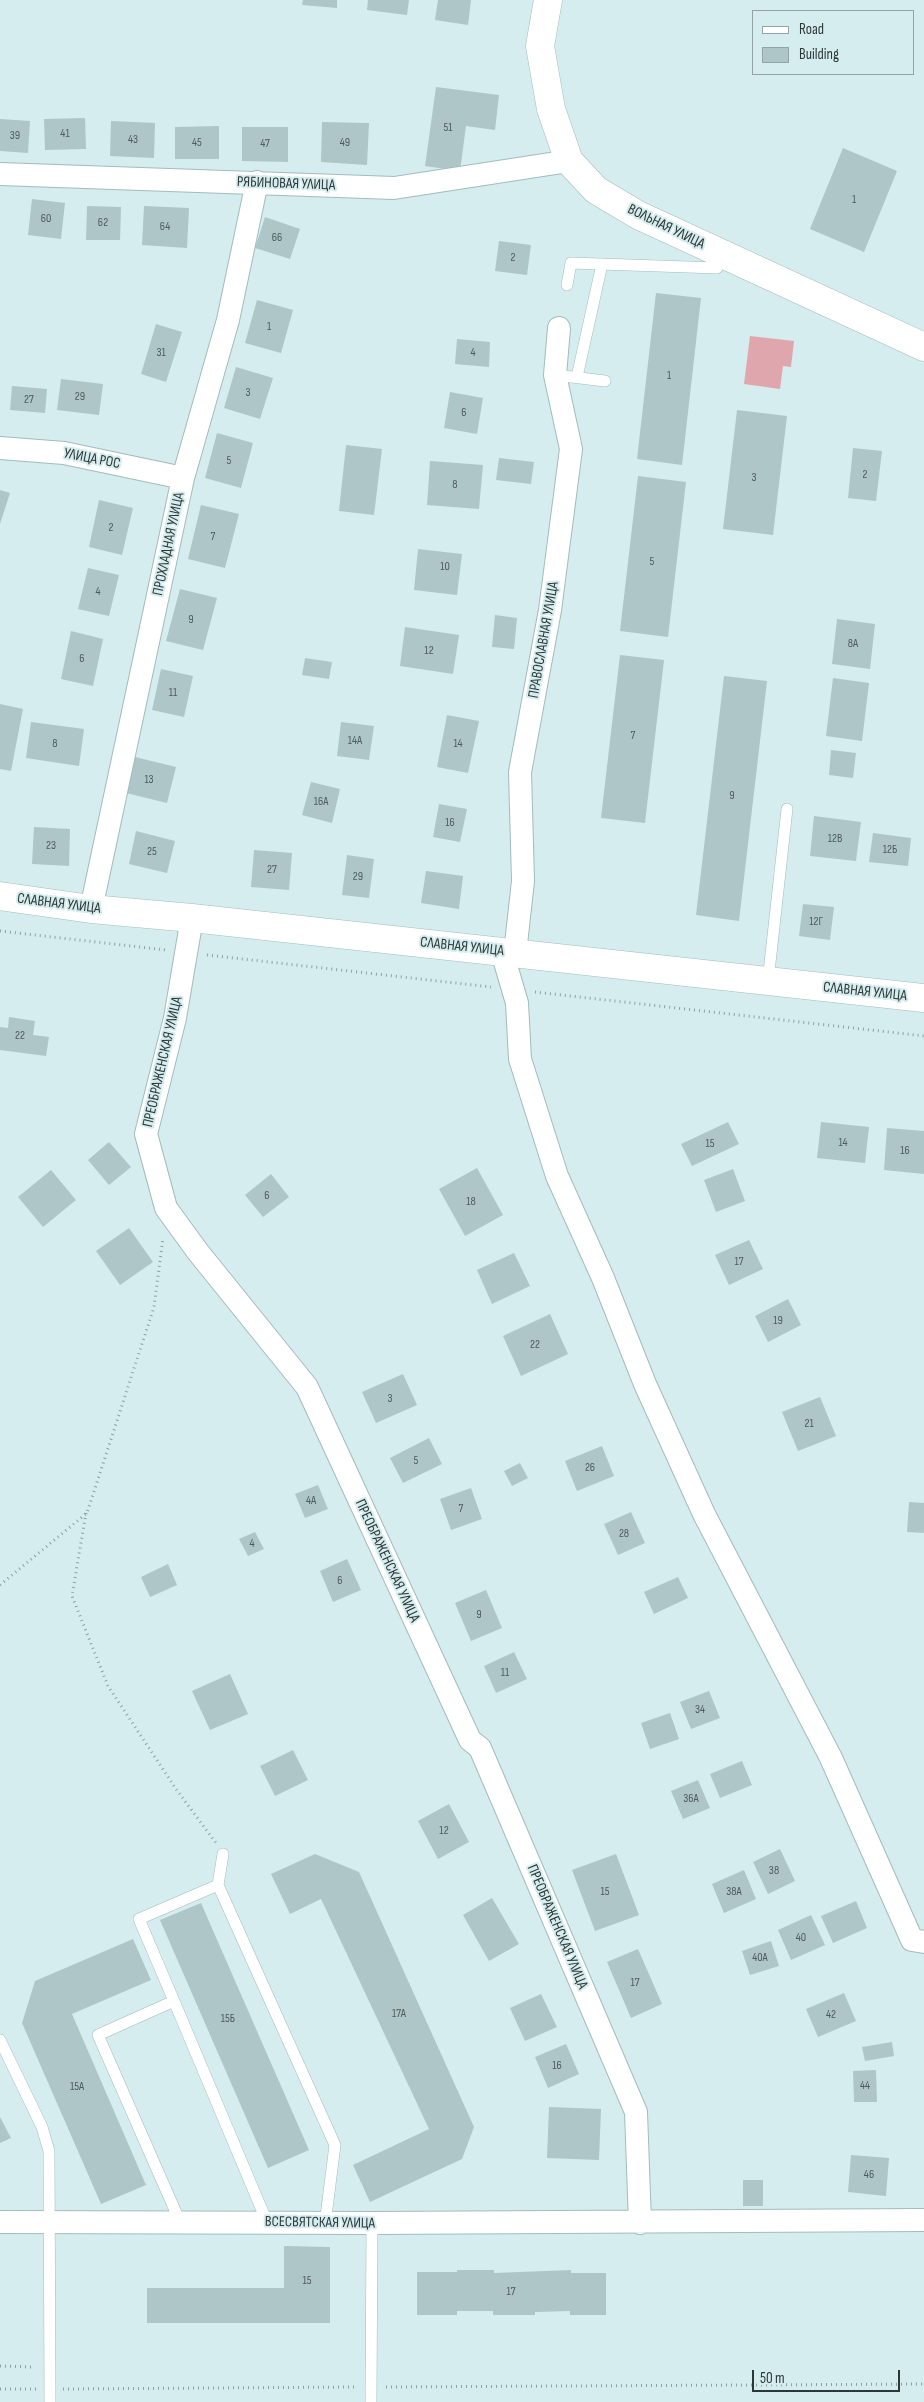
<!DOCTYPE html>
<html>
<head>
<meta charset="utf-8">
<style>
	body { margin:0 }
	#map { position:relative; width:924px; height:2402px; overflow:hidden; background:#d5edee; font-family:"Sofia Sans Condensed",sans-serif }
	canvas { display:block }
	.legend { position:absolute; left:752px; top:10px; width:162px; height:65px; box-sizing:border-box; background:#d5edee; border:1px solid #92a4a5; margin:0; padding:6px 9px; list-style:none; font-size:15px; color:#2e3738 }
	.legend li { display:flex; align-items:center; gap:10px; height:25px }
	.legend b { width:25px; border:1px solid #92a4a5 }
	.scale { position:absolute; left:752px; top:2370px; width:148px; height:22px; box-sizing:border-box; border:2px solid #2e3738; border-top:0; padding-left:6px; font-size:15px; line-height:18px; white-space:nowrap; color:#2e3738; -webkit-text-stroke:4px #d5edee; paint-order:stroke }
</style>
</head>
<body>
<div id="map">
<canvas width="924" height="2402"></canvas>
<ul class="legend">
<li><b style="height:6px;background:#fff"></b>Road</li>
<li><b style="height:14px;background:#aec6c7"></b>Building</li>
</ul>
<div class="scale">50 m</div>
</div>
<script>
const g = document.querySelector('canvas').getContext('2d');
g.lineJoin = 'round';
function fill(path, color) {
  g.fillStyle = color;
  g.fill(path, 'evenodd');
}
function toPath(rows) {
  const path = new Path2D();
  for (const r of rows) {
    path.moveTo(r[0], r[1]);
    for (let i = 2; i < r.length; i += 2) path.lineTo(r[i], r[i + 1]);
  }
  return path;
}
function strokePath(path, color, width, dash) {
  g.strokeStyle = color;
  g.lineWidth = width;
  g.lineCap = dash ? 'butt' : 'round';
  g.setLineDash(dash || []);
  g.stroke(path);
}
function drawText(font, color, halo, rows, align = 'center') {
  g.font = font + ' "Sofia Sans Condensed",sans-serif';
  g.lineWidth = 4;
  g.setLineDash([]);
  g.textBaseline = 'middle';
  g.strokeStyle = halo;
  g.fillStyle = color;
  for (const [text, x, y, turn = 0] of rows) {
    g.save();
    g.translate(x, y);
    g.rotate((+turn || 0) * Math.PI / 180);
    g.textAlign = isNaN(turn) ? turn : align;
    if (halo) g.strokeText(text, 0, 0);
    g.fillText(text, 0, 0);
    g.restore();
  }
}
const green = toPath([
	[750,336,794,341,791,367,783,366,780,389,744,384]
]);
const building = toPath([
	[303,0,337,0,337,8,302,5],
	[368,0,409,0,407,15,367,10],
	[438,0,471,0,468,25,435,20],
	[436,87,499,95,495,130,466,126,460,171,425,166],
	[85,118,86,149,45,150,44,119],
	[0,119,30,121,28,153,0,151],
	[111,121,155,123,154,158,110,156],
	[322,122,369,123,367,165,321,162],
	[219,126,219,159,175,159,175,127],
	[242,127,288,127,288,162,242,161],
	[843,148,897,171,864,252,810,229],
	[32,199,65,203,61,239,28,235],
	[87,206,121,207,120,240,86,240],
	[144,206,189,208,187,248,142,245],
	[265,217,300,229,290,259,255,248],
	[499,241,531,245,527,275,495,271],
	[656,293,701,298,682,465,637,459],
	[257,300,293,310,281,353,245,343],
	[156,324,182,332,166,382,141,374],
	[457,339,490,342,489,367,455,364],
	[236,367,273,378,260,419,224,408],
	[61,379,103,384,99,415,57,410],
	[12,386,47,389,45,413,10,410],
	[450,392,483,398,477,434,444,428],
	[737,410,787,416,773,535,723,529],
	[217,433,253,443,241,488,205,478],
	[346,445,382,449,374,515,339,511],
	[853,448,882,451,876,501,848,498],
	[499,458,534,462,531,484,496,480],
	[430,461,483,465,479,509,427,505],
	[638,476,686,482,668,637,620,631],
	[0,490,10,493,0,524],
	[99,500,133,508,122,555,89,547],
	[201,505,239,514,225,568,188,559],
	[418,549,462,554,457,595,414,590],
	[88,568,119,575,109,616,78,609],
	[180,589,217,598,203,650,166,641],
	[495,615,517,618,514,649,492,647],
	[837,619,875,624,870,669,832,664],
	[405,627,459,635,453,674,400,666],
	[71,631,103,639,93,686,61,679],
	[620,655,664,660,645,823,601,818],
	[305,658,332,662,329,679,302,675],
	[161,669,193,676,184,717,152,710],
	[724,676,767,681,739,921,696,915],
	[833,678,869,683,862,741,826,736],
	[0,704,23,709,11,771,0,769],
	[447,715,479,721,468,773,437,767],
	[31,722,84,729,79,766,26,758],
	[341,722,374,726,369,760,337,756],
	[831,750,856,753,853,778,829,775],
	[131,756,176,767,167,803,122,792],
	[311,782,340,789,332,823,302,815],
	[439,804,467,809,460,842,433,837],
	[814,816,861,822,856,861,810,856],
	[34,827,70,829,69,866,32,864],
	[136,831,175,841,167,873,129,864],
	[873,833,911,838,908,866,869,862],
	[254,850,292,853,289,890,251,887],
	[347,855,374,859,369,898,342,895],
	[426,871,463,876,459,909,421,903],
	[803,904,834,907,830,940,799,936],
	[9,1017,35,1021,33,1035,49,1037,46,1056,0,1050,0,1027,8,1028],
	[728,1122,739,1144,692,1166,681,1144],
	[821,1122,869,1127,865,1163,817,1158],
	[887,1128,924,1131,924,1174,884,1170],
	[109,1142,131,1167,109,1185,88,1160],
	[477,1168,503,1215,465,1236,439,1189],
	[733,1169,745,1201,716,1212,704,1180],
	[51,1170,76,1200,43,1227,18,1197],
	[271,1174,289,1197,263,1217,245,1195],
	[129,1228,153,1262,120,1285,96,1251],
	[749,1240,763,1269,729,1285,715,1255],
	[514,1253,530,1286,492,1304,477,1270],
	[788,1299,801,1325,768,1342,755,1316],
	[550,1314,568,1354,521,1376,503,1336],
	[403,1374,417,1405,376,1423,362,1392],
	[820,1397,836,1436,798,1451,782,1412],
	[429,1438,442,1464,403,1483,390,1458],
	[602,1446,614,1476,577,1491,565,1461],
	[520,1463,528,1478,512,1486,504,1471],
	[318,1485,328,1509,305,1518,295,1494],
	[471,1488,482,1519,451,1530,440,1499],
	[909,1502,924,1503,924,1533,907,1532],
	[631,1512,645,1543,618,1555,604,1524],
	[255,1532,264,1549,248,1556,239,1539],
	[347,1559,361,1590,333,1602,320,1571],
	[168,1564,177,1585,150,1597,141,1577],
	[678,1577,688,1598,654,1614,644,1592],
	[486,1590,502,1628,471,1641,455,1603],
	[514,1652,527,1679,496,1693,484,1666],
	[230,1674,248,1714,210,1730,192,1691],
	[709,1691,720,1718,691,1729,680,1702],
	[670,1713,679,1739,650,1749,641,1723],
	[293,1750,308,1780,275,1796,260,1766],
	[742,1761,752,1785,720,1798,710,1774],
	[698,1780,710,1808,683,1819,671,1791],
	[449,1804,469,1842,438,1859,418,1821],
	[780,1849,795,1881,768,1894,753,1862],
	[315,1854,359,1872,474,2127,462,2159,370,2202,353,2165,429,2129,321,1899,290,1914,271,1874],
	[616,1854,639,1915,595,1931,572,1870],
	[744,1870,756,1899,724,1913,712,1884],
	[492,1898,519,1944,489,1961,463,1915],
	[856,1901,867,1928,833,1943,821,1916],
	[201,1903,309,2150,268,2168,160,1920],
	[811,1915,825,1945,791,1960,778,1930],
	[133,1939,151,1980,72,2014,146,2185,101,2204,22,2023,35,1981],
	[771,1941,779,1966,750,1975,742,1951],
	[638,1949,662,2004,631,2018,607,1962],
	[844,1993,856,2021,818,2037,806,2009],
	[541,1994,557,2027,525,2041,510,2008],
	[892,2042,894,2056,865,2061,862,2047],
	[566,2044,579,2074,548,2088,535,2057],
	[876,2070,877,2102,854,2102,853,2071],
	[549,2107,601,2109,599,2160,547,2158],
	[0,2117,11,2138,0,2143],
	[851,2155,889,2158,886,2196,848,2192],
	[743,2180,763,2180,763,2206,743,2206],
	[284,2246,330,2247,330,2323,147,2323,147,2288,284,2288],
	[457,2270,494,2270,494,2273,571,2270,571,2273,606,2273,606,2315,570,2315,570,2311,535,2312,535,2315,493,2315,493,2311,457,2311,457,2315,417,2315,417,2272,457,2272]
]);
const path = toPath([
	[0,931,166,950],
	[207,955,491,987],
	[535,992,924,1036],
	[86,1513,72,1596,108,1686,176,1789,216,1843],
	[0,1585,87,1513,154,1307,163,1238],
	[0,2366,34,2367],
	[386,2387,924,2384],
	[0,2389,37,2389],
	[63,2389,357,2387]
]);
const lane = toPath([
	[567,285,571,263,717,268],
	[555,375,605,381],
	[577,377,602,264],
	[768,981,787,809],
	[223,1854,218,1885,335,2145,325,2224],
	[174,2001,139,1919,218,1885],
	[0,2040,42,2127,49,2151,50,2402],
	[181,2224,98,2035,174,2001,267,2222],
	[371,2402,372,2223]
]);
const street = toPath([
	[0,174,394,188,569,161],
	[0,448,64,453,183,478],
	[91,909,183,478,228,320,257,182],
	[192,918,175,1018,146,1134,166,1208,198,1252,307,1387,470,1740,480,1748,636,2112,640,2223],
	[502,952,517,1003,520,1059,557,1176,603,1278,645,1384,704,1514,831,1758,912,1940,924,1942],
	[515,953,523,881,520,772,550,610,571,449,555,375,559,328],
	[0,2222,372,2223,924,2220]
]);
const secondary = toPath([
	[548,0,540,46,551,109,569,161,596,190,638,215,924,347],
	[0,896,91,909,192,918,924,998]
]);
const numberNames = [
	["51",448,128],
	["41",65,134],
	["39",15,136],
	["43",133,140],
	["45",197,143],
	["49",345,143],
	["47",265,144],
	["1",854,200],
	["60",46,219],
	["62",103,223],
	["64",165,227],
	["66",277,238],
	["2",513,258],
	["1",269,327],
	["31",161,353],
	["4",473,353],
	["1",669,376],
	["3",248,393],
	["29",80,397],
	["27",29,400],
	["6",464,413],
	["5",229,461],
	["2",865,475],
	["3",754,478],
	["8",455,485],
	["2",111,528],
	["7",213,537],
	["5",652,562],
	["10",445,567],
	["4",98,592],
	["9",191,620],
	["8А",853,644],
	["12",429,651],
	["6",82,659],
	["11",173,693],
	["7",633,736],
	["14А",355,741],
	["8",55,744],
	["14",458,744],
	["13",149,780],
	["9",732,796],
	["16А",321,802],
	["16",450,823],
	["12В",835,839],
	["23",51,846],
	["12Б",890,850],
	["25",152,852],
	["27",272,870],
	["29",358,877],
	["12Г",816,922],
	["22",20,1036],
	["14",843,1143],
	["15",710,1144],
	["16",905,1151],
	["6",267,1196],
	["18",471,1202],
	["17",739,1262],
	["19",778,1321],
	["22",535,1345],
	["3",390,1399],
	["21",809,1424],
	["5",416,1461],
	["26",590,1468],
	["4А",311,1501],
	["7",461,1509],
	["28",624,1534],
	["4",252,1544],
	["6",340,1581],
	["9",479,1615],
	["11",505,1673],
	["34",700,1710],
	["36А",691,1799],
	["12",444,1831],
	["38",774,1871],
	["15",605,1892],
	["38А",734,1892],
	["40",801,1938],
	["40А",760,1958],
	["17",635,1983],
	["17А",399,2014],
	["42",831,2015],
	["15Б",228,2019],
	["16",557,2066],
	["44",865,2086],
	["15А",77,2087],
	["46",869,2175],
	["15",307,2281],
	["17",511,2292]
];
const streetNames = [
	["РЯБИНОВАЯ УЛИЦА",286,184,2],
	["ВОЛЬНАЯ УЛИЦА",666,227,26],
	["УЛИЦА РОС",92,459,11],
	["ПРОХЛАДНАЯ УЛИЦА",169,544,-78],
	["ПРАВОСЛАВНАЯ УЛИЦА",544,640,-80],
	["СЛАВНАЯ УЛИЦА",59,904,7],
	["СЛАВНАЯ УЛИЦА",462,947,6],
	["СЛАВНАЯ УЛИЦА",865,992,6],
	["ПРЕОБРАЖЕНСКАЯ УЛИЦА",163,1062,-77],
	["ПРЕОБРАЖЕНСКАЯ УЛИЦА",387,1561,65],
	["ПРЕОБРАЖЕНСКАЯ УЛИЦА",557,1927,67],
	["ВСЕСВЯТСКАЯ УЛИЦА",320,2223,1]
];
fill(green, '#e0a6ad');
fill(building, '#aec6c7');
strokePath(lane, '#a3bbbc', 12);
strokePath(street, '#a3bbbc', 24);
strokePath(secondary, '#a3bbbc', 29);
strokePath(path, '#8fa1a2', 3, [1, 4]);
strokePath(lane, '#fff', 11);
strokePath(street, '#fff', 22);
strokePath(secondary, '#fff', 28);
drawText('12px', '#4e5b5c', null, numberNames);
drawText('15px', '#2e3738', '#d5edee', streetNames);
</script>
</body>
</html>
